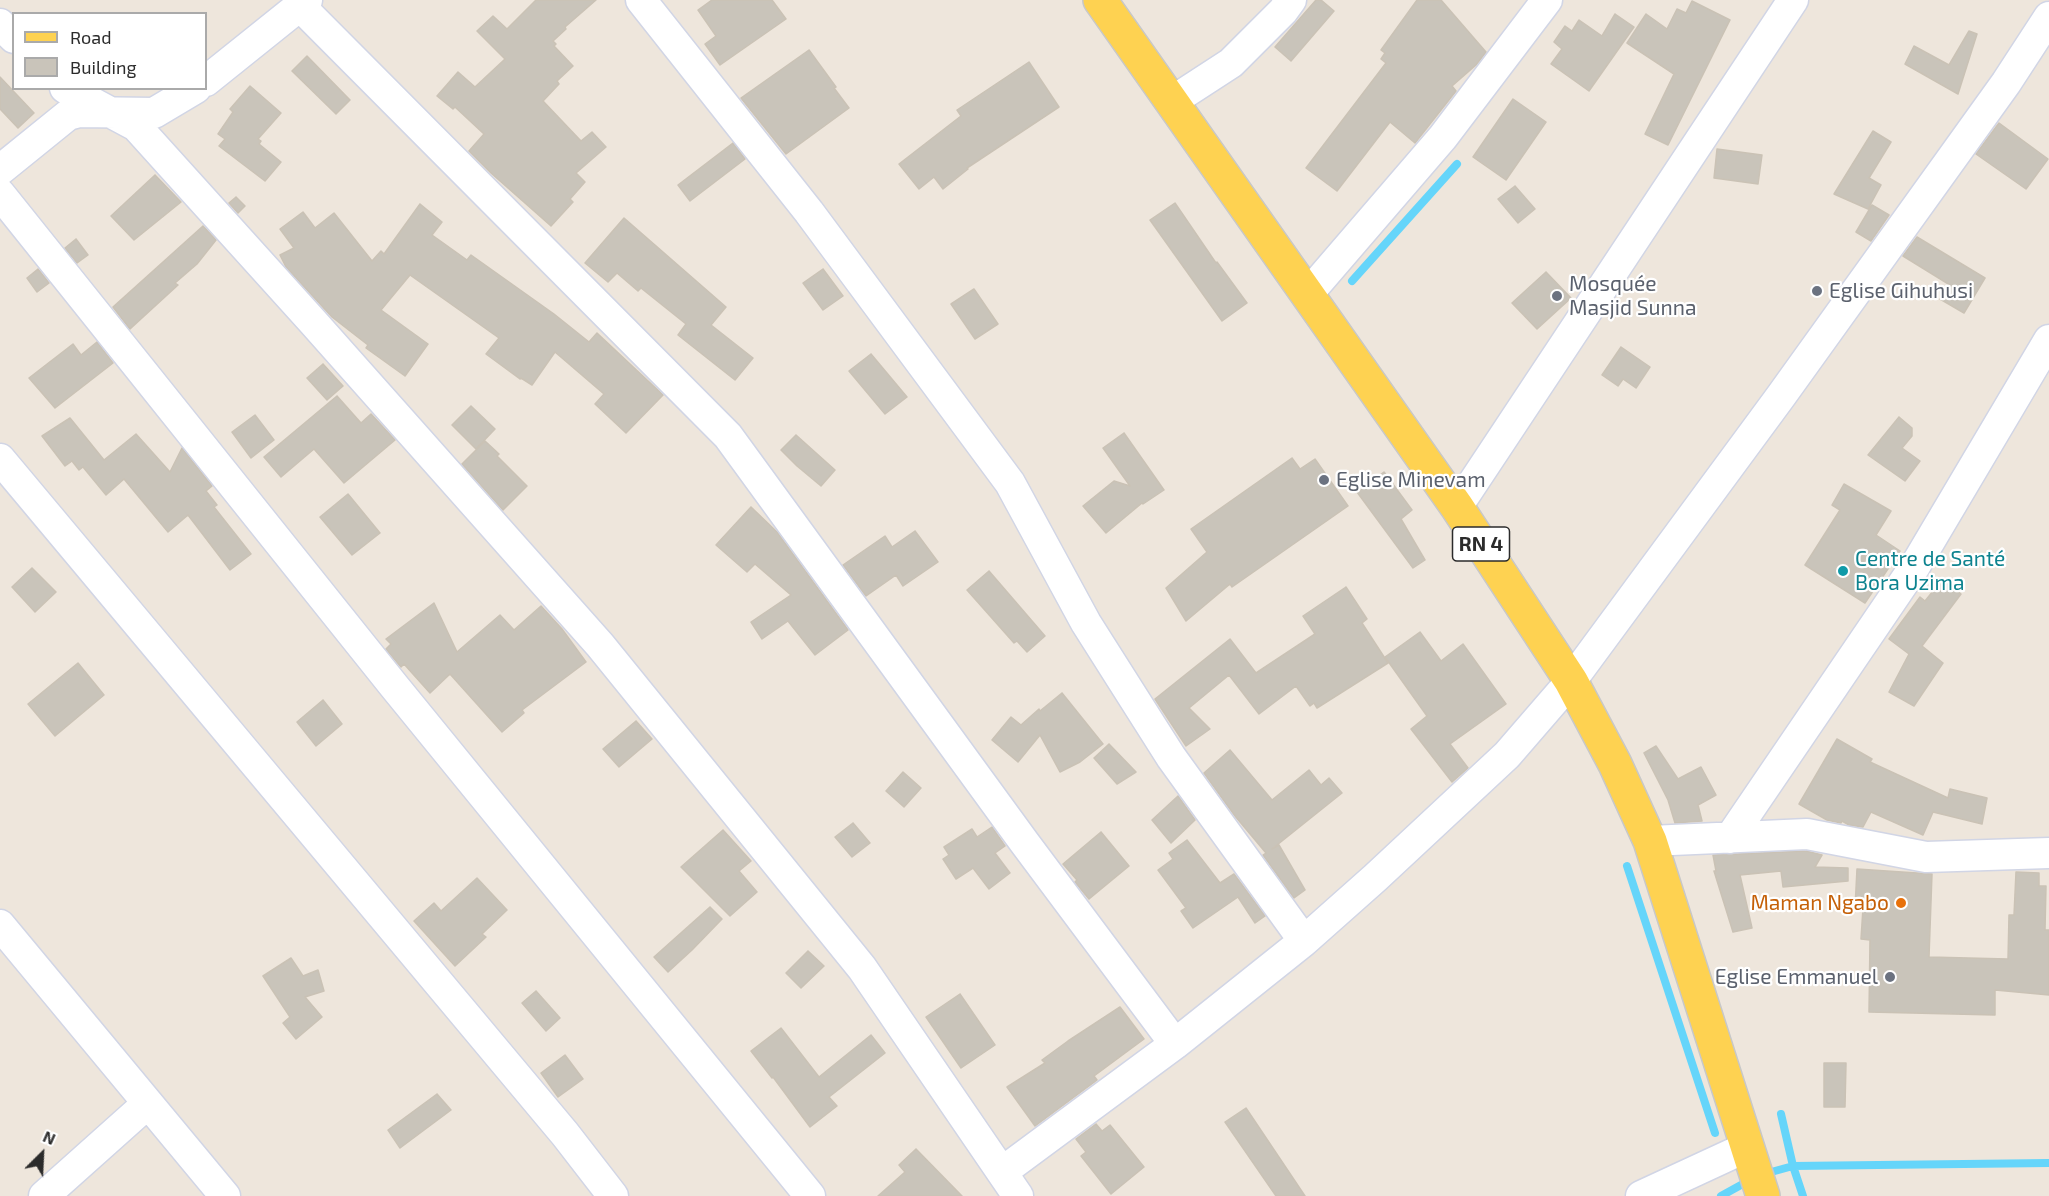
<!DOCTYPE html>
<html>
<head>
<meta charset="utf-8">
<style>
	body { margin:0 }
	#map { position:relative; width:2049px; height:1196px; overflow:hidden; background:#eee6dc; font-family:"Exo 2",sans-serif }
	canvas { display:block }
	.legend { position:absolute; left:12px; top:12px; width:195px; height:78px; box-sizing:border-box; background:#fff; border:2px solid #aaa; margin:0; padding:8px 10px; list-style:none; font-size:18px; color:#2b2b2b }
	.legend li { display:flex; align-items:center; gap:12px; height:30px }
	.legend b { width:30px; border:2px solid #aaa }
	.north { position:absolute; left:12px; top:1124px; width:60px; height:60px; -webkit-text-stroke:4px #fff; paint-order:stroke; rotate:24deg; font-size:16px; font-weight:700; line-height:24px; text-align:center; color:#2b2b2b }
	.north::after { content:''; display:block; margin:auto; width:21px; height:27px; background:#2b2b2b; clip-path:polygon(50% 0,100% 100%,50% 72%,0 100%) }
</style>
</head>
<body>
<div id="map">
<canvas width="2049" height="1196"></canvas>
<ul class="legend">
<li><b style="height:8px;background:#fed251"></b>Road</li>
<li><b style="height:16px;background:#c9c4ba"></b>Building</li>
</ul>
<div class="north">N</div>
</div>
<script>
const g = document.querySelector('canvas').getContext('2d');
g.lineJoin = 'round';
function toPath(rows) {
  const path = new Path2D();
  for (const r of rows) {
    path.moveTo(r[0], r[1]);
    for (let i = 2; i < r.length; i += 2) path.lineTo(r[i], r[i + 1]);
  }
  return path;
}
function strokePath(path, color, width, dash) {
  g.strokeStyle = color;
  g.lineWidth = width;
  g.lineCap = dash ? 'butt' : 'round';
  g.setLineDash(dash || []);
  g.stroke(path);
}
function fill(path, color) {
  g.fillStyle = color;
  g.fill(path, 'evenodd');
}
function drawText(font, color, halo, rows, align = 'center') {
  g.font = font + ' "Exo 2",sans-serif';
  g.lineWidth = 4.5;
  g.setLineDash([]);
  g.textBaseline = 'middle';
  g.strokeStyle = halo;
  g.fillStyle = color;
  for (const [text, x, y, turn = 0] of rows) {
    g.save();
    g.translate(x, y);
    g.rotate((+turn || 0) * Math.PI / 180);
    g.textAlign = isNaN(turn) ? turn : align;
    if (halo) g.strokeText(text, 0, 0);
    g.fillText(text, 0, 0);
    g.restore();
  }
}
const stream = toPath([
	[1352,281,1457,164],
	[1627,866,1715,1133],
	[1781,1114,1793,1166,1803,1196],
	[1764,1174,1793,1166,2049,1163],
	[1721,1196,1750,1180]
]);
const building = toPath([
	[536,0,596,0,565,27,566,29,553,41,556,44,554,46,573,66,557,81,559,84,543,101,581,141,592,132,606,147,576,173,585,182,570,199,573,202,551,226,491,173,469,151,484,134,455,107,453,109,437,96,458,72,475,87,505,59,477,31,493,16,507,29,536,0],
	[712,0,772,0,786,19,720,65,705,44,716,36,698,10,712,0],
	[1316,0,1321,0,1334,11,1291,61,1275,47,1316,0],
	[1417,0,1441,0,1486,52,1476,65,1452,86,1456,91,1415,143,1390,122,1337,191,1306,168,1386,63,1381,59,1385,53,1381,50,1417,0],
	[1692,1,1730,20,1668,145,1645,134,1674,74,1627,43,1646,14,1667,29,1677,9,1686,13,1692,1],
	[1615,14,1634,27,1589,91,1551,64,1562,49,1554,42,1565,26,1572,31,1579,20,1602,36,1615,14],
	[1969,31,1977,34,1958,94,1905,64,1914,46,1949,65,1969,31],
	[809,50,836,87,834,88,849,108,786,154,741,98,809,50],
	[307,56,350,100,336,114,292,71,307,56],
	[1029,62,1059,107,967,168,968,169,943,189,934,177,919,189,899,164,961,116,957,110,1029,62],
	[0,77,34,113,18,128,0,109,0,77],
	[250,86,281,113,258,139,261,141,259,144,281,162,265,181,219,146,225,139,218,134,233,112,230,109,250,86],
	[1513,99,1546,122,1506,180,1473,157,1513,99],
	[1999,123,2048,159,2026,189,1976,154,1999,123],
	[1873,131,1891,142,1869,178,1881,185,1868,209,1834,194,1873,131],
	[733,143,745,159,690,201,678,185,733,143],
	[1717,149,1762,155,1758,184,1714,178,1717,149],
	[155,175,181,202,134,240,111,216,155,175],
	[1515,186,1535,209,1518,223,1498,199,1515,186],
	[236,197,245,206,238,213,229,203,236,197],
	[1175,203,1216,263,1217,262,1247,303,1222,321,1150,220,1175,203],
	[420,204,442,222,432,235,467,260,471,255,554,314,589,342,597,333,663,395,626,433,595,404,604,394,555,352,532,385,521,378,520,379,486,354,499,338,410,275,381,310,428,344,405,376,366,348,368,345,332,317,286,267,280,255,294,248,280,229,303,212,315,228,334,213,372,261,381,251,384,254,420,204],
	[1872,205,1889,215,1871,241,1856,232,1872,205],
	[624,218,726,307,711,325,753,358,735,380,678,335,686,324,641,288,638,291,617,273,608,282,585,263,624,218],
	[203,226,216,240,197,264,175,283,178,285,130,329,113,307,203,226],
	[1917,237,1985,278,1964,313,1940,299,1950,285,1903,256,1917,237],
	[76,239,88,255,77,263,65,248,76,239],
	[38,269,49,283,37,292,27,278,38,269],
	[823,269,843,296,823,310,803,283,823,269],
	[1546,272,1571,298,1537,329,1512,303,1546,272],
	[974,289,998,324,975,339,951,304,974,289],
	[97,342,113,363,55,408,29,378,73,344,81,355,97,342],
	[1621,347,1650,367,1636,388,1623,379,1618,386,1602,375,1621,347],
	[871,354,907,397,885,414,849,371,871,354],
	[323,364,343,386,327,400,307,378,323,364],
	[337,396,361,423,371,414,395,440,344,483,314,449,281,477,264,457,337,396],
	[471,406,495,429,476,449,452,425,471,406],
	[255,415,274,440,251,458,232,432,255,415],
	[1899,417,1912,428,1912,436,1902,448,1920,461,1905,481,1868,455,1899,417],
	[70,418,104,460,136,434,170,472,182,448,212,486,206,491,217,505,214,507,251,554,230,570,188,515,168,532,124,479,106,495,83,467,79,470,72,461,65,466,42,436,70,418],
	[1124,433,1164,490,1143,504,1142,503,1106,533,1083,506,1114,481,1130,486,1103,448,1124,433],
	[796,435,835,470,821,486,797,466,781,450,796,435],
	[485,441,499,454,497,456,527,486,503,510,462,464,485,441],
	[1292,458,1300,469,1315,459,1348,506,1232,587,1230,584,1186,621,1166,588,1207,552,1191,529,1292,458],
	[1384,472,1412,510,1401,519,1425,560,1413,568,1357,492,1384,472],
	[1844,484,1891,511,1876,535,1900,551,1865,603,1805,565,1840,510,1832,505,1844,484],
	[348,494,380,533,352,555,320,517,348,494],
	[751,507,777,532,848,630,815,655,788,621,762,639,751,622,791,595,755,564,747,572,716,545,751,507],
	[915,531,938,562,903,586,896,575,866,596,843,565,885,536,892,547,915,531],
	[32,568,56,592,35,612,12,587,32,568],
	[989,571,1045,636,1027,652,1017,641,1014,643,967,590,989,571],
	[1942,580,1961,594,1922,646,1943,663,1914,706,1889,692,1909,654,1889,639,1920,597,1925,601,1942,580],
	[1346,587,1367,619,1362,623,1388,663,1317,708,1314,703,1310,706,1296,686,1259,714,1229,675,1189,708,1210,729,1186,746,1155,699,1230,639,1256,673,1315,634,1303,616,1346,587],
	[434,603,457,652,500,615,514,630,541,606,562,629,586,662,522,710,524,713,502,732,450,674,430,693,404,664,401,667,386,649,391,644,386,639,434,603],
	[1420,632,1441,661,1463,644,1506,704,1450,744,1468,768,1452,782,1411,729,1427,716,1385,657,1420,632],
	[78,663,104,695,55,736,28,704,78,663],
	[1062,693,1103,744,1080,762,1060,772,1040,735,1018,762,992,740,1011,717,1021,725,1039,709,1040,711,1062,693],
	[323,700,342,724,316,746,297,722,323,700],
	[636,721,652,739,619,767,603,749,636,721],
	[1837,739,1872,759,1870,762,1948,798,1950,789,1987,798,1982,824,1933,812,1923,835,1871,812,1863,827,1849,825,1842,821,1841,823,1827,820,1799,804,1837,739],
	[1109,744,1136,772,1117,784,1094,758,1109,744],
	[1656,746,1678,779,1701,767,1716,795,1698,805,1702,821,1675,823,1668,800,1644,753,1656,746],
	[1230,750,1272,800,1309,770,1321,785,1329,778,1342,793,1272,849,1279,845,1305,890,1294,898,1263,855,1266,853,1235,816,1204,773,1230,750],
	[903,772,921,788,904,807,886,791,903,772],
	[1178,796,1195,820,1171,843,1152,820,1178,796],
	[853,823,870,843,852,857,835,837,853,823],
	[992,827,1005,846,995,853,1010,873,989,889,973,868,956,879,943,859,949,855,944,847,972,829,977,837,992,827],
	[723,830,751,861,739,871,757,892,730,916,681,867,723,830],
	[1101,832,1129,866,1089,899,1075,882,1077,880,1063,864,1101,832],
	[1187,840,1220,883,1234,874,1265,916,1255,923,1238,897,1193,928,1181,911,1186,908,1158,870,1173,859,1169,853,1187,840],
	[1806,851,1822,855,1815,867,1848,868,1848,881,1783,887,1781,871,1740,875,1752,928,1733,932,1714,871,1716,871,1713,855,1806,851],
	[1857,869,1932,874,1929,957,2008,959,2009,915,2014,915,2016,872,2039,873,2039,886,2046,886,2045,930,2049,930,2049,995,1995,990,1995,1015,1869,1012,1870,940,1861,939,1863,908,1855,908,1857,869],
	[477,878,507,910,482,934,486,937,455,966,414,921,434,903,441,911,477,878],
	[710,907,722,919,692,950,668,972,654,957,710,907],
	[808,951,824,966,801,988,786,973,808,951],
	[291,958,303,976,318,970,324,991,305,997,322,1017,296,1039,283,1023,290,1017,263,976,291,958],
	[536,991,560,1018,546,1031,522,1003,536,991],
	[960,994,995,1045,961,1068,926,1017,960,994],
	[1120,1007,1144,1039,1094,1076,1097,1080,1035,1126,1007,1087,1045,1063,1042,1060,1068,1041,1120,1007],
	[781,1028,819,1077,871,1035,885,1053,829,1097,837,1106,810,1127,773,1077,772,1078,751,1051,781,1028],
	[565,1055,583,1079,558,1097,541,1073,565,1055],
	[1824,1063,1846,1063,1845,1107,1824,1107,1824,1063],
	[437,1094,451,1110,400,1148,388,1130,437,1094],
	[1246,1108,1305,1196,1276,1196,1225,1122,1246,1108],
	[1096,1124,1102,1131,1110,1125,1144,1167,1111,1194,1081,1156,1086,1152,1076,1139,1096,1124],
	[916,1149,962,1196,878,1196,905,1172,899,1165,916,1149]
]);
const minor = toPath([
	[641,0,809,212,1010,483,1086,623,1171,757,1304,941],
	[300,6,728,436,1024,842,1175,1044],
	[0,24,14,38],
	[206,81,307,0],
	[65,88,136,126,313,322,600,645,862,968,1018,1196],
	[1171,102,1231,63,1283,11,1291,0],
	[0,170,68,115,79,112,154,113,196,88],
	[0,194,394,686,810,1196],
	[1307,295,1443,137,1547,0],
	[0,459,565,1134,613,1196],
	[1457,507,1793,0],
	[1730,838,1915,566,2049,340],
	[1650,841,1807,834,1926,857,2049,853],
	[0,925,225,1196],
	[1002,1172,1175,1044,1304,941,1375,878,1507,755,1571,681,1781,396,2006,83,2049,17],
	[44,1196,147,1104],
	[1641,1196,1747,1147]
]);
const primary = toPath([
	[1100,0,1457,507,1571,681,1615,764,1650,841,1763,1196]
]);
const markers = [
	[1817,291,6,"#6b7280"],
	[1557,296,6,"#6b7280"],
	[1324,480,6,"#6b7280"],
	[1843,571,6,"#0f9aa8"],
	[1901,903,6,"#e8710a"],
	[1890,977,6,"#6b7280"]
];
const shields = [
	[1481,544,57]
];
const shieldNames = [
	["RN 4",1481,544]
];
const worshipNames = [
	["Mosquée",1569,284],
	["Masjid Sunna",1569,308],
	["Eglise Gihuhusi",1829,291],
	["Eglise Minevam",1336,480],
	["Eglise Emmanuel",1878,977,"right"]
];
const cultureNames = [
	["Centre de Santé",1855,559],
	["Bora Uzima",1855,583]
];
const foodNames = [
	["Maman Ngabo",1889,903]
];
strokePath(stream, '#65d5fa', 8);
fill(building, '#c9c4ba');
strokePath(building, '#cac2b5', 1.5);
strokePath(minor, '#d1d5e5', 33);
strokePath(primary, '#c8c8c8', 36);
strokePath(minor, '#fff', 30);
strokePath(primary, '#fed251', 33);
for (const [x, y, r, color] of markers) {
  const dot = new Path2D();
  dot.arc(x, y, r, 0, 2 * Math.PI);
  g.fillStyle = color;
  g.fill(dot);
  strokePath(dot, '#fff', 2);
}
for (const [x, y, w] of shields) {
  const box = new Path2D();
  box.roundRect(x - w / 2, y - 17, w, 34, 4.5);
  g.fillStyle = '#fff';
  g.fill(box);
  strokePath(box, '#2b2b2b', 1.5);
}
drawText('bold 20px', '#2b2b2b', null, shieldNames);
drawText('21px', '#5b616d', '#fff', worshipNames, 'left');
drawText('21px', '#0d838f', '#fff', cultureNames, 'left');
drawText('21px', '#c56008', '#fff', foodNames, 'right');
</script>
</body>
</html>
